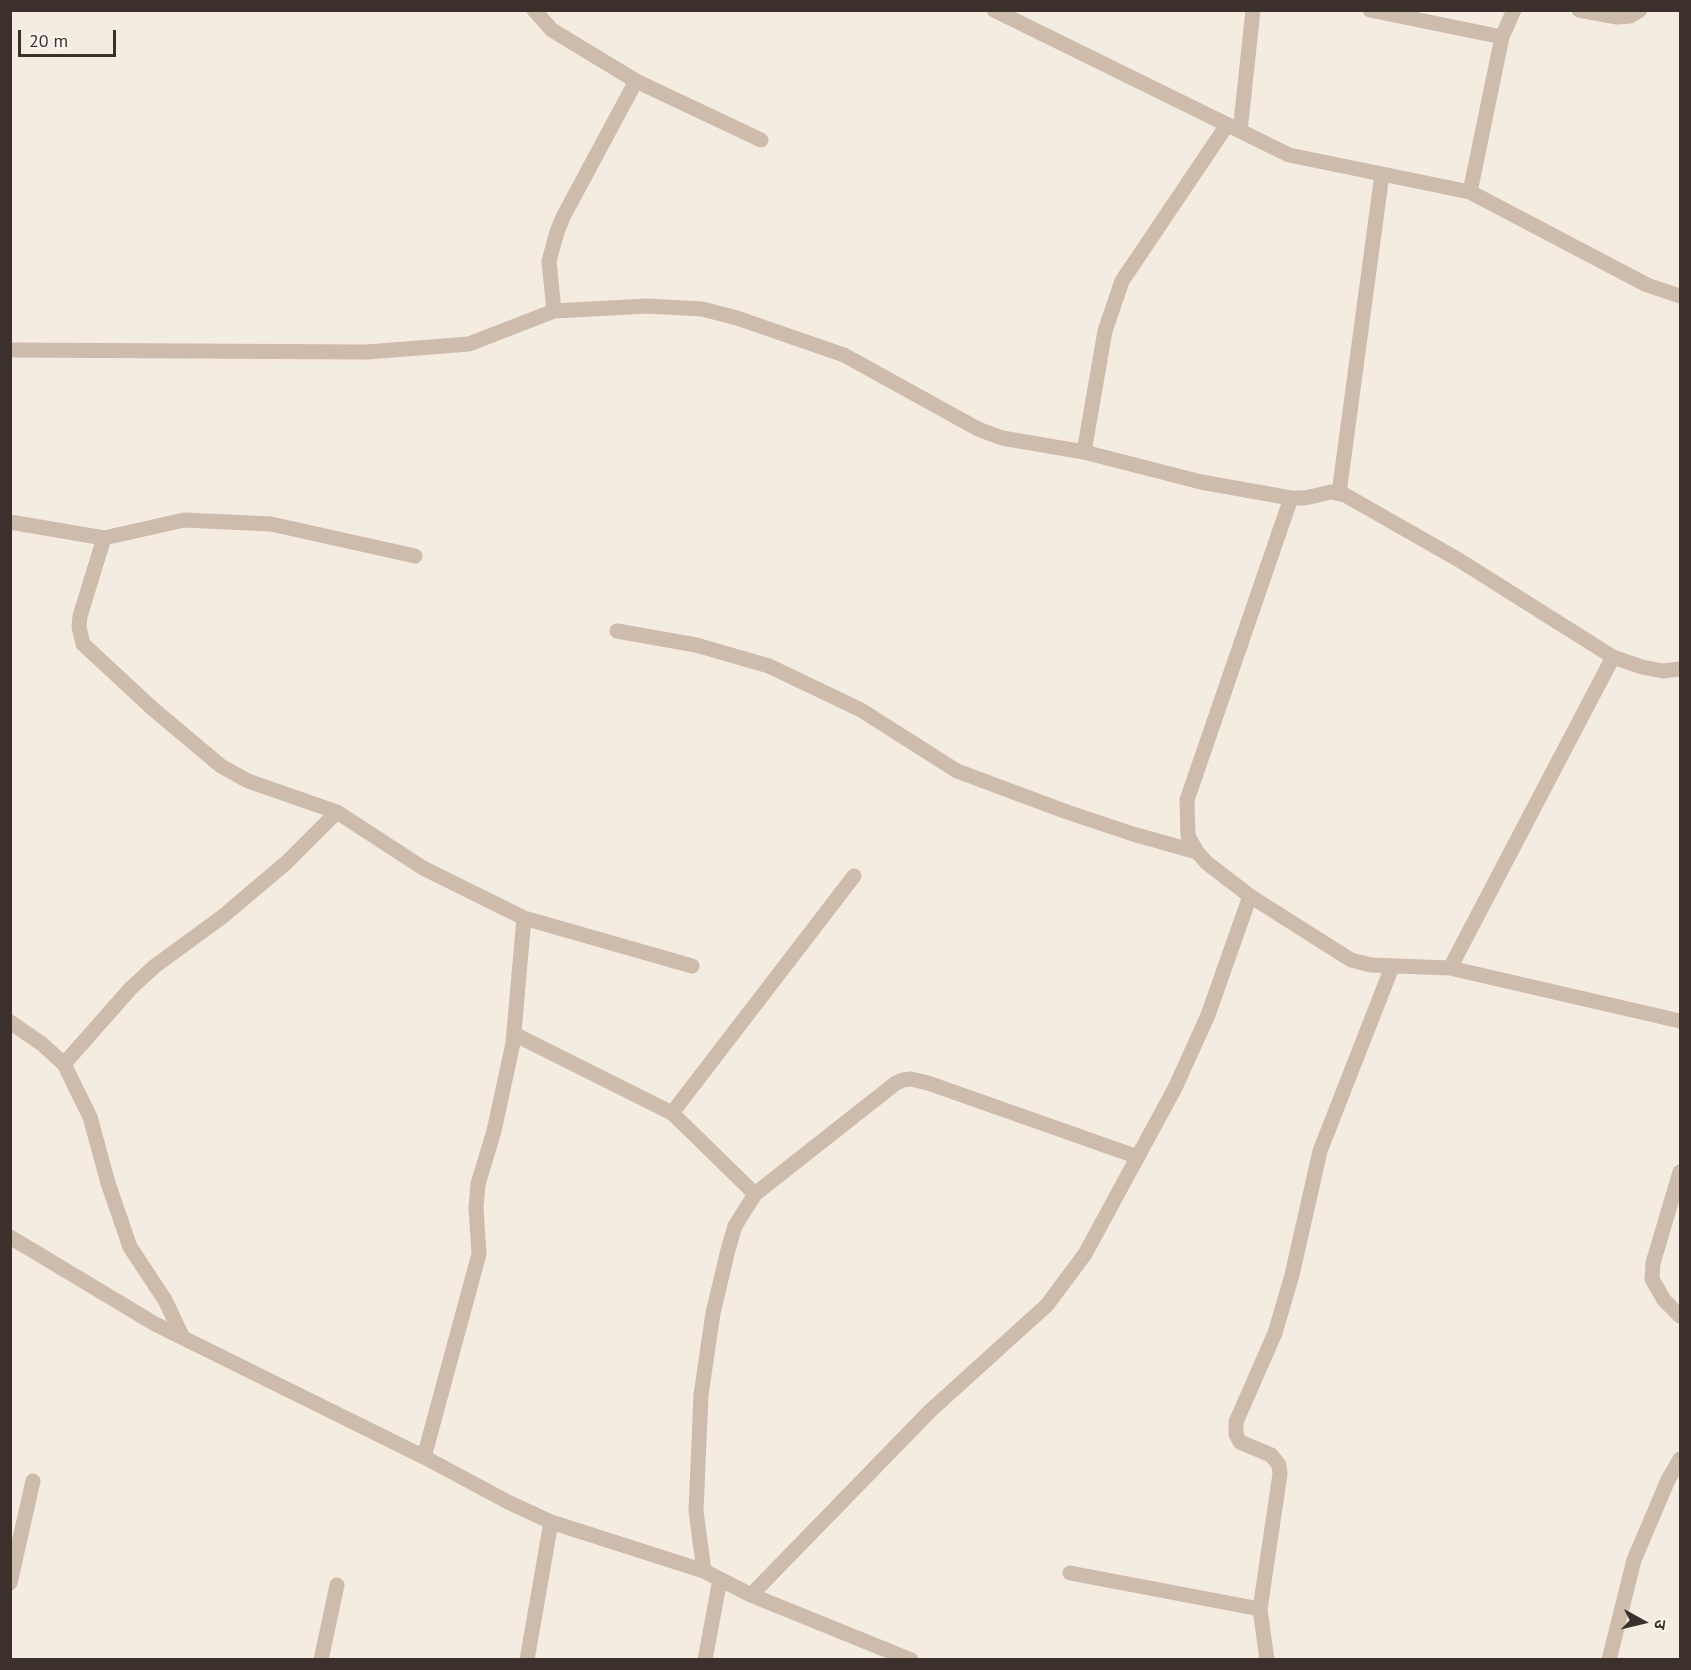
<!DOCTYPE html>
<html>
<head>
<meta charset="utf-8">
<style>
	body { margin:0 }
	#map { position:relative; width:1691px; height:1670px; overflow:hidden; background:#f4ebe1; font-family:"PT Sans","Noto Sans Devanagari",sans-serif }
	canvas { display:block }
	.frame { position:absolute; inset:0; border:12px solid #3b302b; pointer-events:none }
	.north { position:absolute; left:1613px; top:1592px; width:60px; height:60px; -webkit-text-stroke:4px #fbf5ee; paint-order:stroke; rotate:98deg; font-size:16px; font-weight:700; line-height:24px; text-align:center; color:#3b302b }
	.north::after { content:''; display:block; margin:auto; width:21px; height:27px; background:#3b302b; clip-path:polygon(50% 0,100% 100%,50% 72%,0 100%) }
	.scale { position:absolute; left:18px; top:30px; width:98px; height:27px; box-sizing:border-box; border:3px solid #3b302b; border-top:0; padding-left:8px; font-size:18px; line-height:21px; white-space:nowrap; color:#3b302b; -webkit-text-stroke:4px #fbf5ee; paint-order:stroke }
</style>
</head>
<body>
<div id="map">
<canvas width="1691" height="1670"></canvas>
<div class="frame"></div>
<div class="north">उ</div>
<div class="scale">20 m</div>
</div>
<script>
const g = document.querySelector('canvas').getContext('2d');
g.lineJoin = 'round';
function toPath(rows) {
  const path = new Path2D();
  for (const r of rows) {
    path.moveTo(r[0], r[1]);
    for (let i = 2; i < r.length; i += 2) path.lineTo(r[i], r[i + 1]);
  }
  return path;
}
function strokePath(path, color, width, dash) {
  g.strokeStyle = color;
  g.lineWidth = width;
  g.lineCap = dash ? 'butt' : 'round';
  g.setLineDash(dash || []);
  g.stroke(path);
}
const minor = toPath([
	[534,10,552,30,636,81,761,140],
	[994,10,1289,155,1470,192,1647,285,1680,296],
	[1370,10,1502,37],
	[1579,10,1617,17,1630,16,1640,10],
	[1240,131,1253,10],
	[1470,192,1502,37,1514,10],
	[554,311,549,261,557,232,563,217,636,81],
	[10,350,367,352,469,344,554,311,647,306,702,309,737,318,844,355,978,429,1002,438,1084,452,1201,482,1291,498,1305,498,1331,492,1345,495,1459,560,1613,657,1642,667,1663,671,1680,669],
	[1084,452,1105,331,1122,281,1227,125],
	[1339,493,1382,174],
	[1291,498,1187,800,1188,836,1197,852,1207,863,1250,896,1351,960,1371,965,1450,968,1680,1021],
	[10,522,104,538,184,520,271,524,415,556],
	[104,538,80,616,79,627,83,644,153,709,221,766,248,781,337,812,423,868,524,918,692,966],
	[617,631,696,645,769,666,861,710,957,771,1067,812,1133,834,1197,852],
	[1450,968,1613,657],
	[10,1022,42,1044,64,1064,90,1117,108,1183,130,1247,165,1300,182,1336],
	[514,1034,672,1113,755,1194],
	[64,1064,131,988,155,966,222,917,286,863,337,812],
	[672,1113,854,876],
	[1680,1172,1653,1263,1652,1279,1664,1300,1680,1316],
	[10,1237,155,1324,424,1457,508,1502,551,1522,704,1571,751,1595,911,1660],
	[424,1457,479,1254,476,1208,478,1184,494,1131,513,1043,524,918],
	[704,1571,696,1511,701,1395,713,1313,728,1250,735,1226,755,1194,896,1083,903,1080,911,1079,928,1083,1138,1157],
	[1070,1573,1260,1609],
	[10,1583,33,1481],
	[751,1595,930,1411,1047,1305,1085,1254,1175,1088,1208,1015,1250,896],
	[321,1660,337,1585],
	[527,1660,551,1522],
	[705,1660,720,1579],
	[1267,1660,1260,1609,1280,1474,1279,1465,1271,1455,1240,1442,1236,1434,1236,1422,1275,1333,1292,1275,1320,1151,1392,967],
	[1609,1660,1634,1560,1668,1480,1680,1459]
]);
strokePath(minor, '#cdbbac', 15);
</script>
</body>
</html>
